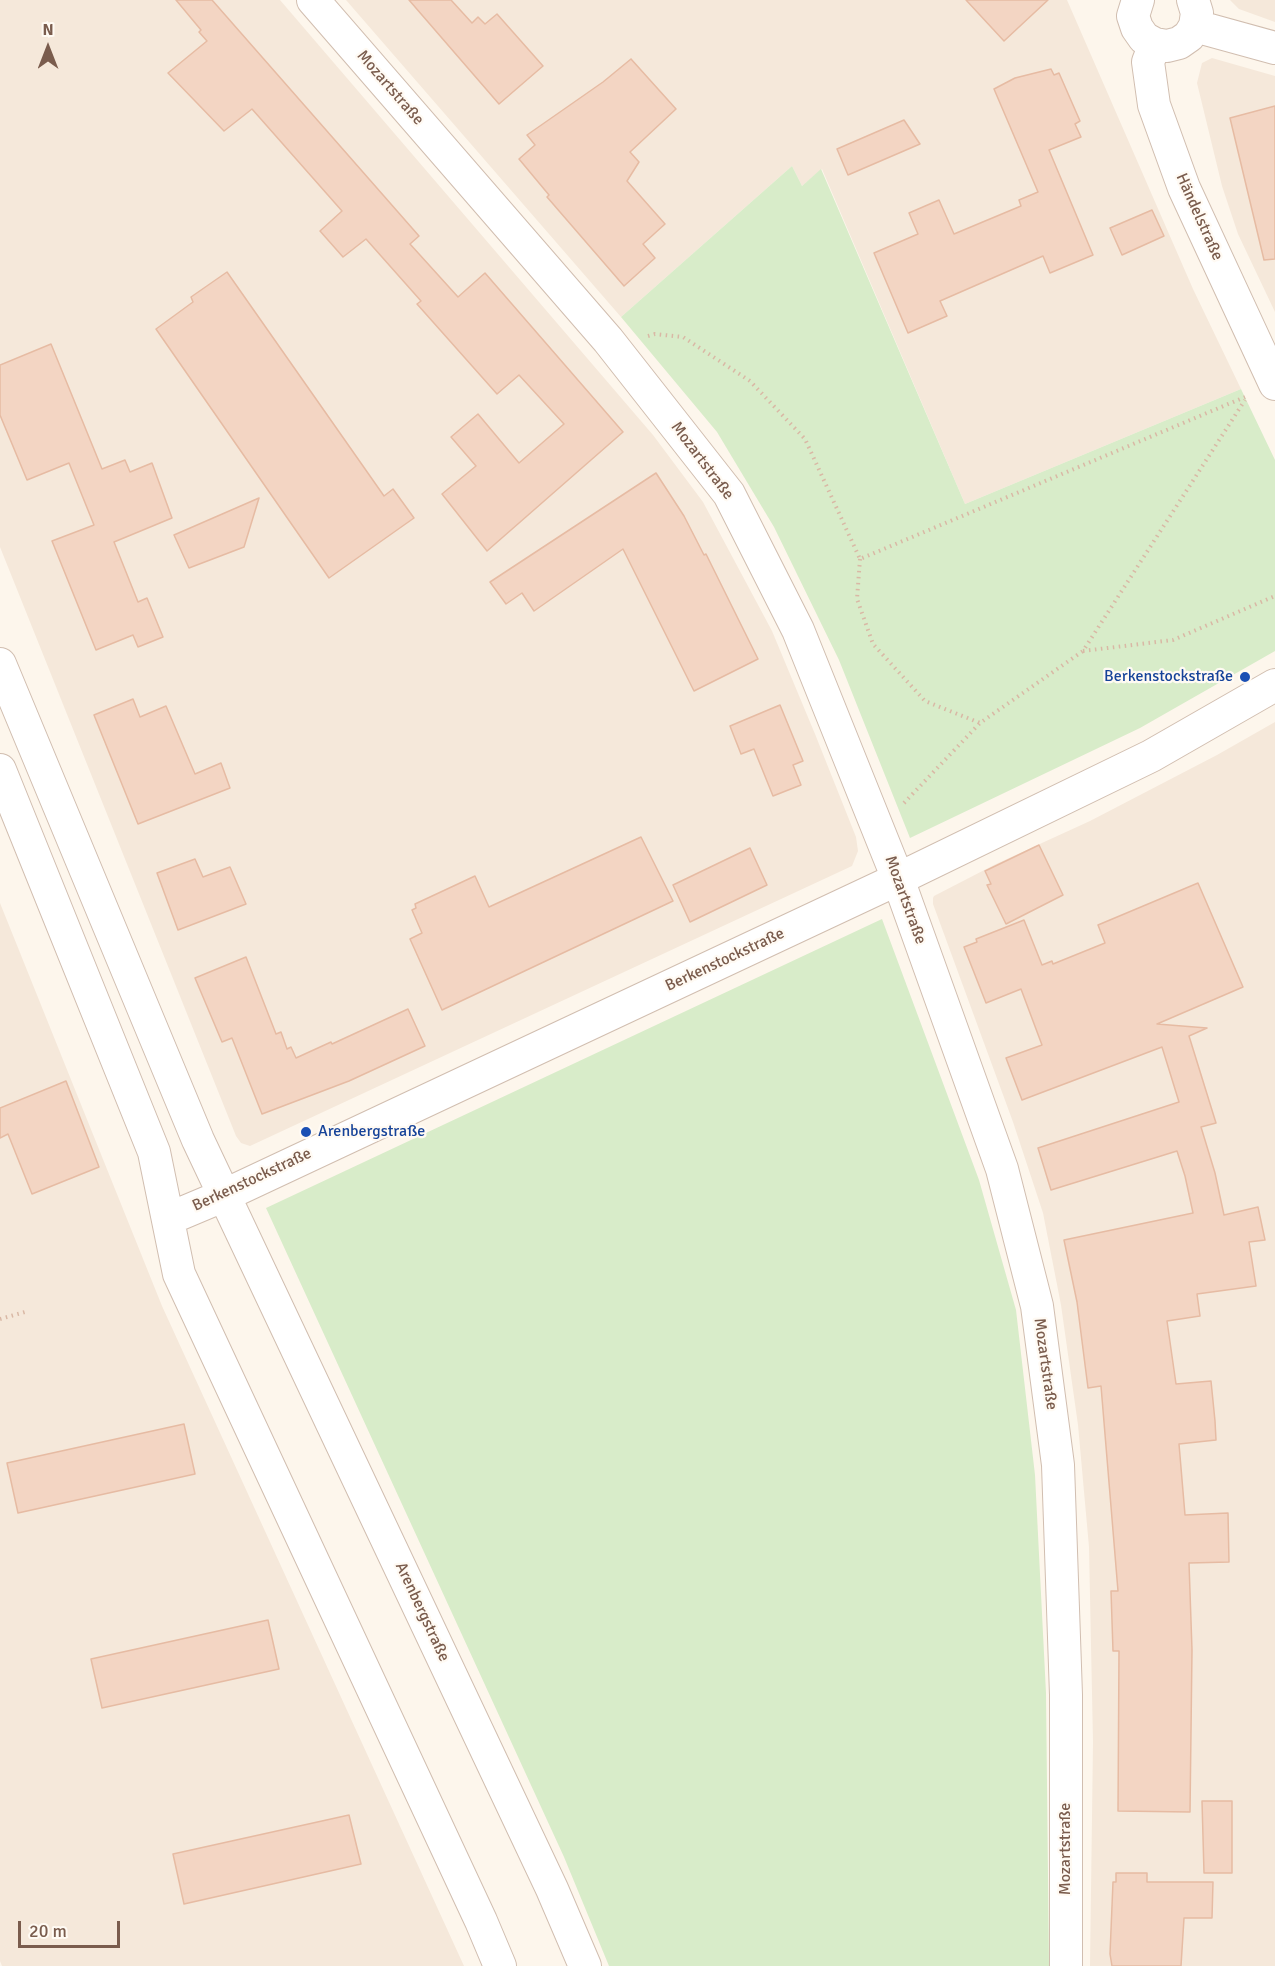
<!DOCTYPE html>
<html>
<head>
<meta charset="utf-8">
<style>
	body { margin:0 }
	#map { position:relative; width:1275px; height:1966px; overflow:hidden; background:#fdf6ec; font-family:Signika,sans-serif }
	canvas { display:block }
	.north { position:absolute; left:18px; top:18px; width:60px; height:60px; -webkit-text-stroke:4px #fffaf3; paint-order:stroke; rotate:0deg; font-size:16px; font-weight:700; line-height:24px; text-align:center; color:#7a5c4d }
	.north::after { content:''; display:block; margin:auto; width:21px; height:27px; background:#7a5c4d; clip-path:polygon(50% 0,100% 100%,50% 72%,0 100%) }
	.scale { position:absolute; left:18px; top:1921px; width:102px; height:27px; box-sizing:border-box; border:3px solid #7a5c4d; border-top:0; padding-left:8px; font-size:18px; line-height:21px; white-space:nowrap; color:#7a5c4d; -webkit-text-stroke:4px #fffaf3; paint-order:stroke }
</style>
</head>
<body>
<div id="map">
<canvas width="1275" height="1966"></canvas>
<div class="north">N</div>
<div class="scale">20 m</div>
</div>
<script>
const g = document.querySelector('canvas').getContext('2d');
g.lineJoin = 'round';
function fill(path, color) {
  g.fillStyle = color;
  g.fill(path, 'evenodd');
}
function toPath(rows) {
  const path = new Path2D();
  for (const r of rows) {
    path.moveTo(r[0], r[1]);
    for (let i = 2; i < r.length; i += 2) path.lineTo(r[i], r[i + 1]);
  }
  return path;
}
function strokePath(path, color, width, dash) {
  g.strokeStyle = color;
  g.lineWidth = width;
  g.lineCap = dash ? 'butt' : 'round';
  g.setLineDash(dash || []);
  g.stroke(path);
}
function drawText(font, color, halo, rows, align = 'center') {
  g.font = font + ' Signika,sans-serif';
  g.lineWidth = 4.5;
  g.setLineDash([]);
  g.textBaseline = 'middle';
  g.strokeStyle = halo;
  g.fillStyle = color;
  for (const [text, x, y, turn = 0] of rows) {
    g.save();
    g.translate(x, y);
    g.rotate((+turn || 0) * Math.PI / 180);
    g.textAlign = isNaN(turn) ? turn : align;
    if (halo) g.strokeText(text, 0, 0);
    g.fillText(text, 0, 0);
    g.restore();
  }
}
const residential = toPath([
	[0,0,280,0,653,435,703,502,772,631,815,734,856,837,858,851,852,866,250,1146,241,1143,236,1136,0,547],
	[346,0,1067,0,1193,289,1241,389,965,504,822,169,802,186,792,166,621,317],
	[1230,0,1275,0,1275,22,1239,9],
	[1212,58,1275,76,1275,312,1238,234,1222,186,1197,83,1202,63],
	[1275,722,1275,1966,1090,1966,1093,1742,1089,1547,1078,1425,1061,1305,1043,1213,1013,1122,933,904,933,898,934,896,996,864,1090,821,1217,755],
	[0,903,162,1306,464,1966,2,1966,0,1961]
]);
const green = toPath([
	[792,166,802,186,821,169,965,504,1241,389,1275,460,1275,651,1140,728,910,838,839,660,774,527,717,432,621,317],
	[882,919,979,1180,1016,1310,1035,1475,1046,1693,1049,1966,609,1966,564,1857,266,1208]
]);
const building = toPath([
	[176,0,212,0,419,236,410,244,458,297,485,273,623,432,487,551,442,494,476,466,451,437,478,414,519,463,564,424,519,375,497,394,417,304,421,301,366,239,343,257,320,231,342,211,252,109,224,131,168,73,207,41,199,32,201,30,176,0],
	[409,0,451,0,472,23,478,17,485,24,497,14,543,66,499,104,409,0],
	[966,0,1048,0,1004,41,966,0],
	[631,59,676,109,630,152,639,162,627,181,665,224,643,244,655,258,624,286,547,197,549,195,519,159,535,145,527,135,603,82,631,59],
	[1051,69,1054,75,1059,73,1080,121,1075,124,1081,137,1049,150,1093,255,1050,273,1043,256,940,301,947,316,908,333,874,253,918,234,909,213,939,200,954,234,1021,206,1019,200,1038,192,994,89,1015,78,1051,69],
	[1275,106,1275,259,1264,260,1230,118,1275,106],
	[904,120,920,144,848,175,837,149,904,120],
	[1152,210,1164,236,1122,255,1110,228,1152,210],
	[227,272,384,496,393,489,414,518,329,578,156,329,193,302,191,297,227,272],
	[51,344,102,469,125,460,130,472,152,463,172,518,114,542,138,602,147,598,163,637,138,647,133,635,96,650,52,541,94,525,69,463,27,480,0,415,0,365,51,344],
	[656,473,684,516,704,555,706,554,758,659,694,691,623,549,534,611,522,593,506,604,490,582,656,473],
	[259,498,244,547,189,568,174,535,259,498],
	[133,699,140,717,166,706,195,774,221,763,230,788,138,824,94,715,133,699],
	[780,705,803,761,793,765,801,785,773,796,754,749,741,754,730,726,780,705],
	[641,837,673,901,442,1010,410,939,422,933,412,910,416,908,415,904,475,876,489,907,641,837],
	[1039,845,1063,895,1006,924,987,885,991,884,985,871,1039,845],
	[750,848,767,885,690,922,673,885,750,848],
	[195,859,203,877,230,867,246,904,178,930,157,873,195,859],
	[1198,883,1243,987,1157,1024,1207,1028,1189,1036,1216,1123,1201,1127,1215,1173,1224,1215,1258,1207,1265,1240,1249,1242,1256,1286,1197,1294,1200,1316,1167,1321,1176,1384,1211,1381,1215,1421,1216,1440,1179,1444,1185,1515,1228,1513,1229,1562,1189,1563,1192,1650,1190,1812,1118,1811,1119,1651,1113,1651,1111,1591,1118,1591,1101,1386,1088,1388,1077,1302,1064,1240,1193,1213,1185,1176,1177,1151,1051,1190,1038,1148,1179,1102,1162,1047,1022,1100,1006,1058,1042,1045,1021,989,986,1003,964,947,977,942,976,939,1024,920,1042,965,1052,961,1053,964,1105,943,1098,925,1198,883],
	[246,957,276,1034,281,1032,287,1049,291,1047,296,1058,331,1042,332,1044,408,1009,425,1046,349,1081,262,1114,232,1038,222,1042,195,978,246,957],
	[66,1081,99,1167,32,1194,8,1134,0,1138,0,1108,66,1081],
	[184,1424,195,1474,18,1513,7,1463,184,1424],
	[268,1620,279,1669,102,1708,91,1659,268,1620],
	[1202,1801,1232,1801,1232,1873,1204,1873,1202,1801],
	[349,1815,361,1864,184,1904,173,1854,349,1815],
	[1116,1873,1147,1873,1147,1882,1213,1882,1212,1918,1184,1918,1181,1966,1112,1966,1110,1954,1113,1882,1116,1882,1116,1873]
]);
const path = toPath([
	[648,336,655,334,683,337,750,381,805,439,860,559,1245,397],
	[860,559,857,599,873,644,925,701,980,723],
	[1083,651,1173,640,1275,596],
	[904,803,980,723,1083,651,1245,400],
	[0,1319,25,1312]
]);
const minor = toPath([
	[313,0,608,340,729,494,798,630,898,879,1002,1169,1037,1306,1058,1465,1066,1695,1066,1966],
	[1138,0,1133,16,1137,28,1144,38,1155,44,1167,46,1179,43,1189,36,1195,26,1197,13,1193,0],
	[1195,26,1275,48],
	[1155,44,1148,62,1154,105,1184,188,1275,384],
	[0,664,198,1140,552,1889,585,1966],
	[0,770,154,1152,179,1274,481,1921,500,1966],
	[168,1219,225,1195,898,879,1151,756,1275,685]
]);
const markers = [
	[1245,677,6,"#1a4fb4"],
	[306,1132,6,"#1a4fb4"]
];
const streetNames = [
	["Mozartstraße",390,88,49],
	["Händelstraße",1199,217,66],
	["Mozartstraße",702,461,53],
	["Mozartstraße",905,900,70],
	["Berkenstockstraße",725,960,-25],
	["Berkenstockstraße",252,1180,-25],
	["Mozartstraße",1045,1364,82],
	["Arenbergstraße",422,1612,65],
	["Mozartstraße",1066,1849,-90]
];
const transitNames = [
	["Berkenstockstraße",1233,677],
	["Arenbergstraße",318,1132,"left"]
];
fill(residential, '#f5e8da');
fill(green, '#d8ecc9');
fill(building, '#f3d5c3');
strokePath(building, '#e6bba3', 1.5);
strokePath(minor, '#d1beb0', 34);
strokePath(path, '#d9b8a5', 4, [1.5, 4.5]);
strokePath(minor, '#fff', 32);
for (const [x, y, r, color] of markers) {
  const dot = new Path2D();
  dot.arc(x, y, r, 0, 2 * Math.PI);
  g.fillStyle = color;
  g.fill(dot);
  strokePath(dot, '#fffaf3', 2);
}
drawText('16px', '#7a5c4d', '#fffaf3', streetNames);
drawText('16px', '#164399', '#fffaf3', transitNames, 'right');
</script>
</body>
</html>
